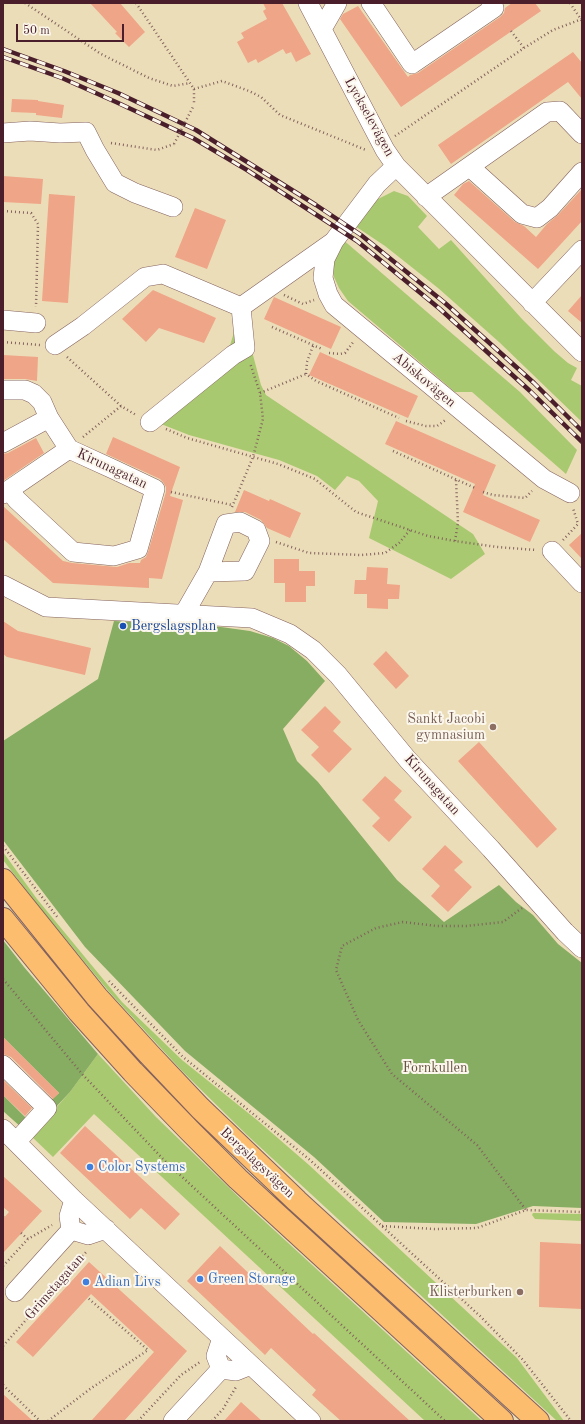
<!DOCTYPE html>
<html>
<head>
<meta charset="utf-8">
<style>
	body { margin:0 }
	#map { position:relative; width:585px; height:1424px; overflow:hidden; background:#ecddb9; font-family:"Old Standard TT",serif }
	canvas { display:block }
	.frame { position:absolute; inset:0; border:4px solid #4a1f2b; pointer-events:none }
	.scale { position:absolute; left:16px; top:24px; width:108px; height:18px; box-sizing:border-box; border:2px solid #4a1f2b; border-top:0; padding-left:5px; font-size:12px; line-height:14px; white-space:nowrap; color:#4a1f2b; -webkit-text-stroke:3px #fbf7ec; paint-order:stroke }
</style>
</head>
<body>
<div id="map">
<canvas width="585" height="1424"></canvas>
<div class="frame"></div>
<div class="scale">50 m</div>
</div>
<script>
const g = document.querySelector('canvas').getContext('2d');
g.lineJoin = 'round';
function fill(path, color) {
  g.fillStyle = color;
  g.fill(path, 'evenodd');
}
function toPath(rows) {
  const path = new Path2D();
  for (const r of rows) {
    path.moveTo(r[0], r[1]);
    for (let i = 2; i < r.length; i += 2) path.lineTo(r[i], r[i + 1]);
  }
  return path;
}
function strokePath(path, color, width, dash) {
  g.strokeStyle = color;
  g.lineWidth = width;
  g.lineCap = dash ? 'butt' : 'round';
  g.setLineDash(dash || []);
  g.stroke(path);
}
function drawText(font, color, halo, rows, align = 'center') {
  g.font = font + ' "Old Standard TT",serif';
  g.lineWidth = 4;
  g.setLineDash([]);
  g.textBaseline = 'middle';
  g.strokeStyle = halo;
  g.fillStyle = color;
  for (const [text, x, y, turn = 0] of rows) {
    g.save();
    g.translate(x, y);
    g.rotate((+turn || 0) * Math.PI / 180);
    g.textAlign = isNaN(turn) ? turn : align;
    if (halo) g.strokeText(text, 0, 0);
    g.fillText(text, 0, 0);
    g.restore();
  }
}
const green = toPath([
	[394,191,408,196,427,216,418,227,439,249,451,240,522,319,554,351,568,363,577,368,571,380,582,386,582,422,499,342,438,288,385,246,355,226,376,200],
	[341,238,520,392,577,450,566,474,472,392,455,392,348,301,339,288,334,277,332,262],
	[236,326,250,344,261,385,266,395,473,534,485,554,451,579,369,538,378,501,359,481,347,476,335,490,317,476,279,460,189,435,161,424,227,355],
	[3,852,37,899,122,1002,182,1060,257,1120,309,1165,517,1358,564,1421,557,1421,247,1135,182,1071,110,993,41,909,3,860],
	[98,1054,156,1117,249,1207,482,1421,425,1421,94,1114,53,1157,31,1136,70,1092],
	[533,1213,582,1214,582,1221,535,1219,532,1215]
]);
const forest = toPath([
	[114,621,221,627,250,631,273,638,289,646,307,661,325,681,283,729,297,761,318,782,397,880,444,922,499,885,516,902,533,915,558,944,582,963,582,1208,533,1206,476,1224,384,1222,314,1157,185,1051,85,947,3,840,3,741,98,679],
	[3,940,24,967,98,1054,70,1092,55,1108,49,1102,59,1093,3,1037],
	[3,1095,30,1122,22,1128,3,1111]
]);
const building = toPath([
	[90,3,120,3,145,32,129,47,115,33,117,32],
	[263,3,282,3,311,54,296,62,291,52,286,54,283,49,258,63,256,59,248,63,237,42,244,38,241,33,267,19,263,11,266,9],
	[512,3,535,3,541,11,401,107,340,19,343,14,358,6,408,77,410,75,418,73,500,17,504,13,505,8],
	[573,52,582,63,582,99,568,82,451,164,438,145],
	[12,99,38,100,38,101,64,105,62,118,36,115,36,113,11,112],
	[3,176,43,179,41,204,3,202],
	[469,181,515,222,524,226,536,237,547,224,558,215,582,189,582,221,538,269,454,195,463,184],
	[49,194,75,196,68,303,42,301],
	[195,208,226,220,207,269,175,257],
	[153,290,216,318,204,343,159,328,146,342,122,319],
	[582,295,582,323,568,311],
	[274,297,341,327,331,349,264,319],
	[320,352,418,396,408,418,309,375],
	[3,355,38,357,37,381,25,379,3,379],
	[396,421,496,465,483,495,540,520,530,542,463,512,475,484,385,444],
	[113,437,180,467,170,496,183,500,162,579,149,578,149,588,53,583,3,539,3,506,63,561,72,563,117,567,129,563,140,563,141,560,146,557,148,552,166,492,166,487,163,482,160,479,106,454],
	[36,438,44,453,3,481,3,454,8,453],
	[244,490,269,501,270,499,301,513,290,538,267,528,261,520,245,512,235,512],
	[582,533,582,559,569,545],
	[274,559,299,559,299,571,315,571,315,586,306,586,306,602,285,602,285,583,274,583],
	[367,567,388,568,387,584,400,585,399,599,388,599,388,609,367,608,367,594,354,594,355,580,366,580],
	[3,621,18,631,91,648,85,675,7,657,3,654],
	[386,651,409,676,396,689,373,664],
	[325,706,341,722,333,731,352,749,329,773,311,755,319,747,301,730],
	[479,742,557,829,537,848,458,761],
	[385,776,402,791,394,800,412,817,389,842,372,826,380,818,362,800],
	[445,845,463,862,454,870,472,887,448,912,431,896,440,886,422,869],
	[3,1037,59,1093,53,1099,11,1057,3,1054],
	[3,1080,32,1108,25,1116,3,1095],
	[85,1126,180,1214,165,1230,141,1208,130,1219,60,1153],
	[3,1176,42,1211,3,1253,3,1219,9,1212,3,1207],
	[540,1242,582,1244,582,1309,539,1307],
	[220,1246,313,1334,314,1333,410,1421,341,1421,312,1395,316,1390,271,1348,265,1355,187,1281],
	[89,1262,187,1351,124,1421,91,1421,154,1352,91,1294,33,1357,16,1342],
	[3,1394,33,1421,3,1421],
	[241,1402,262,1421,224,1421]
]);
const path = toPath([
	[25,3,101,54,149,78,173,86,190,83],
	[136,3,194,89,194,105],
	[570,3,582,21],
	[511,31,524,48],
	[194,89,222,81,249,91,261,97,280,115,366,150],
	[395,136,524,48,553,30,582,19],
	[111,143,157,150,174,144],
	[3,211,31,213,38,224,36,307],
	[284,295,303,304,314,300],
	[272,327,322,349],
	[3,342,40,345],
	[313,346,307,362,306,374,316,381,399,418],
	[329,353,340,354,345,353,354,341],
	[67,357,121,406,136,415],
	[260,393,306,374],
	[406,421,426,426,437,426,447,419],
	[166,429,187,438,278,464,315,479,356,512,428,536,455,541,497,547,536,550],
	[83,437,121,406],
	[393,451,475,488],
	[171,492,232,505],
	[483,492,493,495,525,498,532,491],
	[232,507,253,457,263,419,260,393,250,363],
	[563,540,578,524,573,508],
	[455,541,458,523,456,480],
	[276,542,309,553,361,555,385,553,399,543,410,530],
	[3,846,58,918],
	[522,908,503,922,466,926,437,926,403,922,376,928,342,946,336,970,358,1020,392,1074,477,1145,526,1210],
	[3,979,83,1075,165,1161,445,1421],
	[109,981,183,1057,310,1160,480,1316,523,1360,571,1421],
	[3,1217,4,1218],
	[382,1226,434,1229,477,1228,526,1210,582,1212],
	[21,1233,28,1239],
	[3,1266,28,1239,52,1225],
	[64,1277,70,1282],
	[3,1346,87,1251],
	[3,1385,40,1421],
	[48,1421,90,1389,148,1350,88,1298],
	[138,1421,181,1375,200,1362],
	[212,1421,223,1409,236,1387]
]);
const minor = toPath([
	[308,3,385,150,396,166,582,352],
	[371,3,412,64,494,8,491,3],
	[322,29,337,3],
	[3,133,30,131,60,133,86,132,95,150,115,183,135,193,173,207],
	[396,166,377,184,334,241,325,259,323,278,328,294,334,305,544,479,570,493],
	[470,167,522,214,537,218,550,208,582,172],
	[426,197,547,112,560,111,582,134],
	[532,303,582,250],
	[241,307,333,242],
	[3,320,36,323],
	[55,345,83,326,145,277,163,274,241,307,245,348,233,355,150,422],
	[3,390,25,390,34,394,42,402,49,418,69,449,3,494],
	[3,443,49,418],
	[9,490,17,500,73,552,114,556,138,549,155,489,115,470,69,449],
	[552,551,582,583],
	[3,585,46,607,252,618,290,634,313,650,338,675,408,760,491,849,565,932,582,948],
	[184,614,208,572,226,524,240,522,256,530,260,541,245,571,208,572],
	[3,1065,47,1108,17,1141],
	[3,1129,74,1200,311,1421],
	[74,1200,69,1216,71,1230,88,1235,106,1229],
	[15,1292,71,1230],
	[222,1338,216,1356,221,1369,236,1371,251,1365],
	[173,1421,221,1369]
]);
const major = toPath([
	[3,880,97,997,149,1054,200,1108,297,1201,538,1421],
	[3,919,79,1012,133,1072,189,1130,238,1179,502,1421]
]);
const rail = toPath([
	[3,49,64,71,118,93,196,130,316,205,361,235,445,303,534,383,582,431],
	[3,57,62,78,116,102,193,138,247,170,357,241,440,309,530,391,582,442]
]);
const pathBridge = toPath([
	[174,144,194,105]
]);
const markers = [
	[123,626,4,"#1a4fb4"],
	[493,727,4,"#8d6e63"],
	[90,1167,4,"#3f7fe0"],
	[200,1279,4,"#3f7fe0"],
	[86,1282,4,"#3f7fe0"],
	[520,1292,4,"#8d6e63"]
];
const streetNames = [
	["Lyckselevägen",369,117,61],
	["Abiskovägen",424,380,40],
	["Kirunagatan",112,469,25],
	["Kirunagatan",432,785,48],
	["Bergslagsvägen",257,1163,43],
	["Grimstagatan",55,1287,-49]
];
const transitNames = [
	["Bergslagsplan",131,626]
];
const educationNames = [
	["Sankt Jacobi",485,719],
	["gymnasium",485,735],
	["Klisterburken",512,1292]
];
const parkNames = [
	["Fornkullen",435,1068]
];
const shopNames = [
	["Color Systems",98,1167],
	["Green Storage",208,1279],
	["Adian Livs",94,1282]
];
fill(green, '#a9c970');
fill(forest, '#86ad62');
fill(building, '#efa587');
strokePath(minor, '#83625d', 20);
strokePath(major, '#83625d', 24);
strokePath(path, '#83625d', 2.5, [1, 3]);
strokePath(minor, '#fff', 19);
strokePath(major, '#fcbd6f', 22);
strokePath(rail, '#4a1f2b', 4.5);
strokePath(rail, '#fbf7ec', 3, [9]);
strokePath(pathBridge, '#83625d', 2.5, [1, 3]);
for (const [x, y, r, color] of markers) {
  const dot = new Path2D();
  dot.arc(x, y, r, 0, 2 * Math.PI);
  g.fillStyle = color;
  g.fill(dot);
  strokePath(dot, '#fbf7ec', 1.5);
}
drawText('14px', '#4a1f2b', '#fbf7ec', streetNames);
drawText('14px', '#164399', '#fbf7ec', transitNames, 'left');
drawText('14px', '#785e54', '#fbf7ec', educationNames, 'right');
drawText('14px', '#665240', '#fbf7ec', parkNames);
drawText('14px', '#366cbe', '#fbf7ec', shopNames, 'left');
</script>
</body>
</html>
